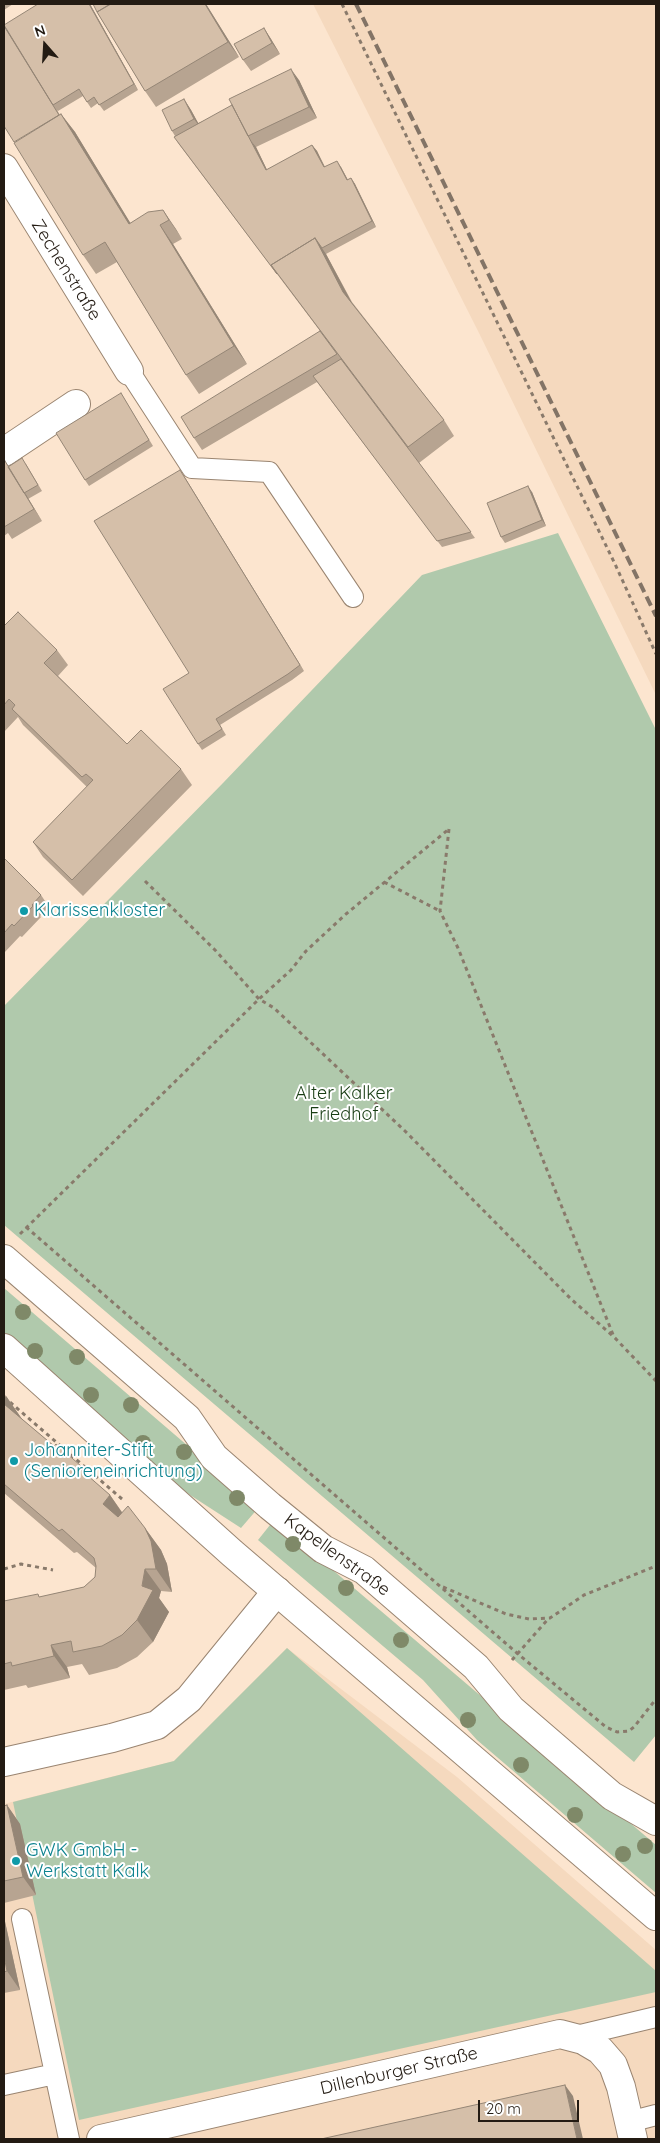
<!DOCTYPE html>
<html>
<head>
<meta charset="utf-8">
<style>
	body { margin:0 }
	#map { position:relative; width:660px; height:2143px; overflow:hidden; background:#fce5cf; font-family:Quicksand,sans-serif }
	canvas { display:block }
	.frame { position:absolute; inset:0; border:5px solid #231b13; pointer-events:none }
	.north { position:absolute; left:20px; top:20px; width:50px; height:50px; -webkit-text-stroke:4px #fff; paint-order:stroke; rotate:341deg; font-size:14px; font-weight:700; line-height:20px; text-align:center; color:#231b13 }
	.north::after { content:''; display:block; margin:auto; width:18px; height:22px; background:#231b13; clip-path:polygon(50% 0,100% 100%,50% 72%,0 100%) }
	.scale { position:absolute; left:478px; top:2100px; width:101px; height:22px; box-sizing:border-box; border:2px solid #231b13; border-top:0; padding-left:6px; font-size:15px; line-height:18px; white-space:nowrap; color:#231b13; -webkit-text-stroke:4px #fff; paint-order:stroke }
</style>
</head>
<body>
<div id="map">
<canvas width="660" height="2143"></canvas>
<div class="frame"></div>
<div class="north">N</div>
<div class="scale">20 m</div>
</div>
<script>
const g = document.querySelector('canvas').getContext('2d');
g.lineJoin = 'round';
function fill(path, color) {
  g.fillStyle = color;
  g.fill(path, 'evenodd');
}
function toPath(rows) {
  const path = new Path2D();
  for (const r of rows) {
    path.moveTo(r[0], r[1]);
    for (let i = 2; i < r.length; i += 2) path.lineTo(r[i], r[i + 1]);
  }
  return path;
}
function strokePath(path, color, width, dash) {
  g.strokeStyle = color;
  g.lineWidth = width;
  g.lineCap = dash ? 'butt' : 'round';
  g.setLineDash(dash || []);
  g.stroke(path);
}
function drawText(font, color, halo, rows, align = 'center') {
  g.font = font + ' Quicksand,sans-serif';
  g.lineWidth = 4;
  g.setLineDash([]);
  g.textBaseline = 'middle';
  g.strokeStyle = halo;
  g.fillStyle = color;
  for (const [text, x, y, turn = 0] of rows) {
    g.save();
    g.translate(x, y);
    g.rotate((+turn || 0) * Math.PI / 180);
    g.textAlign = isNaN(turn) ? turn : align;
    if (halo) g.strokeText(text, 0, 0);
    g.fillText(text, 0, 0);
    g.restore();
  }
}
const built = toPath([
	[313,4,656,4,656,695,479,333],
	[287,1648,457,1777,656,1950,656,2139,4,2139,4,1804,174,1761]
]);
const green = toPath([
	[558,533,656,730,656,1735,634,1762,4,1225,4,1006,223,783,422,575],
	[4,1288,259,1507,241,1528,190,1495,165,1476,13,1341,4,1332],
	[274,1520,656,1845,656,1893,477,1740,423,1680,258,1540],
	[287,1648,656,1971,656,1992,79,2120,13,1802,174,1761]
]);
const path = toPath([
	[342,4,615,564,656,654],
	[449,829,440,911,458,948,614,1337,656,1381],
	[145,881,216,951,259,999,274,1008,405,1131,571,1299,614,1337],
	[384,882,440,911],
	[26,1227,518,1654,606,1727,617,1732,629,1731,634,1727,656,1699],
	[20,1234,259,999,291,970,306,951,346,914,449,829],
	[4,1397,122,1499],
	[4,1569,21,1564,53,1570],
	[443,1587,506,1614,529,1619,550,1618,584,1595,656,1566],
	[512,1660,549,1618]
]);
const lane = toPath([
	[129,371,192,468,269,472,353,597],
	[22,1919,69,2139],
	[572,2037,656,2017],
	[4,2085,55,2074],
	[629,2122,656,2115]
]);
const street = toPath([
	[4,168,129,371],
	[4,452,76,404],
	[4,1259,187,1418,214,1457,270,1506,323,1549,364,1570,476,1667,511,1709,612,1796,656,1821],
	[4,1762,112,1738,157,1725,189,1699,277,1591],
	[101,2139,560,2034,583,2040,600,2050,613,2065,621,2087,633,2139]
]);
const secondary = toPath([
	[4,1348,232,1553,656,1916]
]);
const rail = toPath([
	[356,4,656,616]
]);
const trees = [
	[23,1312],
	[35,1351],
	[77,1357],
	[91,1395],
	[131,1405],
	[143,1443],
	[184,1452],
	[237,1498],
	[293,1544],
	[346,1588],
	[401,1640],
	[468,1720],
	[521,1765],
	[575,1815],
	[645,1846],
	[623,1854]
];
const wall = toPath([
	[4,4,13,4,4,10],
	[90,4,138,90,104,111,98,103,91,108,83,96,58,111,57,110,60,115,61,114,75,132,130,223,163,210,182,239,173,244,247,364,199,394,186,375,117,262,96,274,83,255,4,25],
	[206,4,239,57,156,107,145,91,97,12],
	[264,28,271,39,280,54,251,71,243,60],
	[299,80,317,118,256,147,267,170,312,145,317,151,324,167,341,167,348,180,351,178,355,184,376,227,326,254,352,302,444,420,454,436,419,463,340,357,475,538,442,547,317,382,202,450,194,438,320,331,178,143,175,136,172,131,184,99,191,110,198,123],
	[121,393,153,446,89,486,85,480],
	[5,461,8,467,26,464,42,491,28,499,42,521,12,539,8,533,4,536,4,462],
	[184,476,304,671,292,680,220,725,226,735,202,750,198,744,189,673],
	[532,492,546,526,505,543,501,537],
	[4,626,57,650,68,665,58,676,127,744,181,769,192,785,83,896,43,857,33,842,87,787,23,725,18,717,4,732],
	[4,858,41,895,49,907,40,916,41,917,22,937,20,936,4,953],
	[4,1394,6,1396,22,1419,54,1446,81,1466,88,1476,110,1495,122,1512,145,1528,161,1550,167,1564,172,1592,161,1591,159,1598,169,1612,153,1642,137,1657,117,1668,89,1675,82,1664,67,1667,70,1678,28,1688,26,1685,4,1690,4,1601,40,1597,84,1587,95,1577,96,1568,77,1552,74,1553,4,1493],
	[7,1805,20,1824,36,1895,4,1903,4,1806],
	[4,1917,20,1990,4,1993]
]);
const shadedWall = toPath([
	[89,4,90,4,138,90,134,84],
	[205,4,206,4,239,57,228,42],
	[264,28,271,39,280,54,272,43],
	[291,69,299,80,317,118,309,107],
	[184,99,191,110,202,130,194,119],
	[61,114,75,132,142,242,129,224],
	[251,141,256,147,270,176,266,170],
	[312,145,317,151,328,173,324,167],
	[337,161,341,167,351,186,347,180],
	[351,178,355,184,376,227,372,221],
	[163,210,176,229,182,239,169,220],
	[160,225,173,244,247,364,234,346],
	[315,238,326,254,354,307,343,292],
	[5,461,13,473,42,521,34,509],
	[180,470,184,476,304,671,300,665],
	[528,486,532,492,546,526,542,520],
	[6,1396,22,1419,17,1424,4,1405,4,1399],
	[81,1466,97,1488,79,1468],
	[110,1495,125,1517,118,1526,103,1504],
	[145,1528,161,1550,167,1564,172,1592,156,1569],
	[145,1569,161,1591,159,1598,169,1612,153,1642,137,1620],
	[51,1645,67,1667,70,1678,54,1656],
	[7,1805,20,1824,36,1895,23,1877],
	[4,1917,20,1990,7,1971,4,1956],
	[565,2085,573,2096,583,2139,577,2139]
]);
const building = toPath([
	[38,4,89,4,134,84,99,105,94,97,87,102,79,89,53,105,4,25,38,4],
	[93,4,111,4,97,12,93,4],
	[110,4,205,4,228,42,145,91,97,12,110,4],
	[4,26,59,115,14,142,4,126,4,26],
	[264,28,272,43,243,60,234,44,264,28],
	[291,69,309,107,248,136,229,99,291,69],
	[184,99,194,119,172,131,162,110,184,99],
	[232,105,266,170,312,145,324,167,337,161,347,180,351,178,372,221,322,248,315,238,271,265,277,274,174,137,232,105],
	[61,114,129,224,148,212,163,210,169,220,160,225,234,346,186,375,105,242,83,255,14,143,61,114],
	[315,238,343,292,444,420,408,447,271,265,315,238],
	[320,331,337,354,194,438,181,417,320,331],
	[341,359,471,532,437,541,313,376,341,359],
	[121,393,149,440,85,480,56,433,121,393],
	[22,458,38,485,24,493,8,467,22,458],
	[5,461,34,509,4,527,4,462,5,461],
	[180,470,300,665,288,674,216,719,222,729,198,744,163,689,189,673,94,521,180,470],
	[528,486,542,520,501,537,487,503,528,486],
	[18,612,57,650,44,663,127,744,141,730,181,769,72,880,33,842,93,780,86,774,82,777,12,709,15,705,9,699,4,705,4,626,18,612],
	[4,858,41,895,32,905,33,906,14,926,12,924,4,933,4,858],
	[4,1404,54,1446,56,1444,81,1466,79,1468,110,1495,103,1504,118,1517,128,1506,145,1528,151,1541,156,1569,145,1569,142,1586,153,1590,137,1620,122,1635,102,1646,73,1652,71,1641,51,1645,54,1656,12,1666,11,1662,4,1664,4,1601,38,1594,39,1597,84,1587,95,1577,96,1566,94,1558,62,1529,59,1531,4,1484,4,1404],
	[7,1805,23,1877,4,1881,4,1806,7,1805],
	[4,1956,7,1971,4,1972,4,1956],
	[565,2085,577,2139,321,2139,565,2085]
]);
const markers = [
	[24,911,5,"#0f9aa8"],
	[14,1461,5,"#0f9aa8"],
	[16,1861,5,"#0f9aa8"]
];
const streetNames = [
	["Zechenstraße",66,270,58],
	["Kapellenstraße",337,1555,36],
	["Dillenburger Straße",399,2071,-13]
];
const cultureNames = [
	["Klarissenkloster",34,911],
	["Johanniter-Stift",24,1451],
	["(Senioreneinrichtung)",24,1472],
	["GWK GmbH -",26,1851],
	["Werkstatt Kalk",26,1872]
];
const parkNames = [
	["Alter Kalker",344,1094],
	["Friedhof",344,1115]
];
fill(built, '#f5d9be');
fill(green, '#b0c9ac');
strokePath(lane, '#9a8571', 22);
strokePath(street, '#9a8571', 30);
strokePath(secondary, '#9a8571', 30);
strokePath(path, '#897a6b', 3, [4, 4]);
strokePath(lane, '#fff', 20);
strokePath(street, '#fff', 28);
strokePath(secondary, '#fff', 28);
strokePath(rail, '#837466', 4, [10, 5]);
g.fillStyle = '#7f8968';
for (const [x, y] of trees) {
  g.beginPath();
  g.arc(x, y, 8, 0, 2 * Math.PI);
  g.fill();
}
fill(wall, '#b7a491');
fill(shadedWall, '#958676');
fill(building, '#d5bfa9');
strokePath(building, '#958676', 1);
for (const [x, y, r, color] of markers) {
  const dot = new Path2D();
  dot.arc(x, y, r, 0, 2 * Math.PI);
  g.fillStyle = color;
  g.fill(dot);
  strokePath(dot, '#fff', 2);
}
drawText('18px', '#231b13', '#fff', streetNames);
drawText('18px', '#0d838f', '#fff', cultureNames, 'left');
drawText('18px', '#183d13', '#fff', parkNames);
</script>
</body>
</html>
